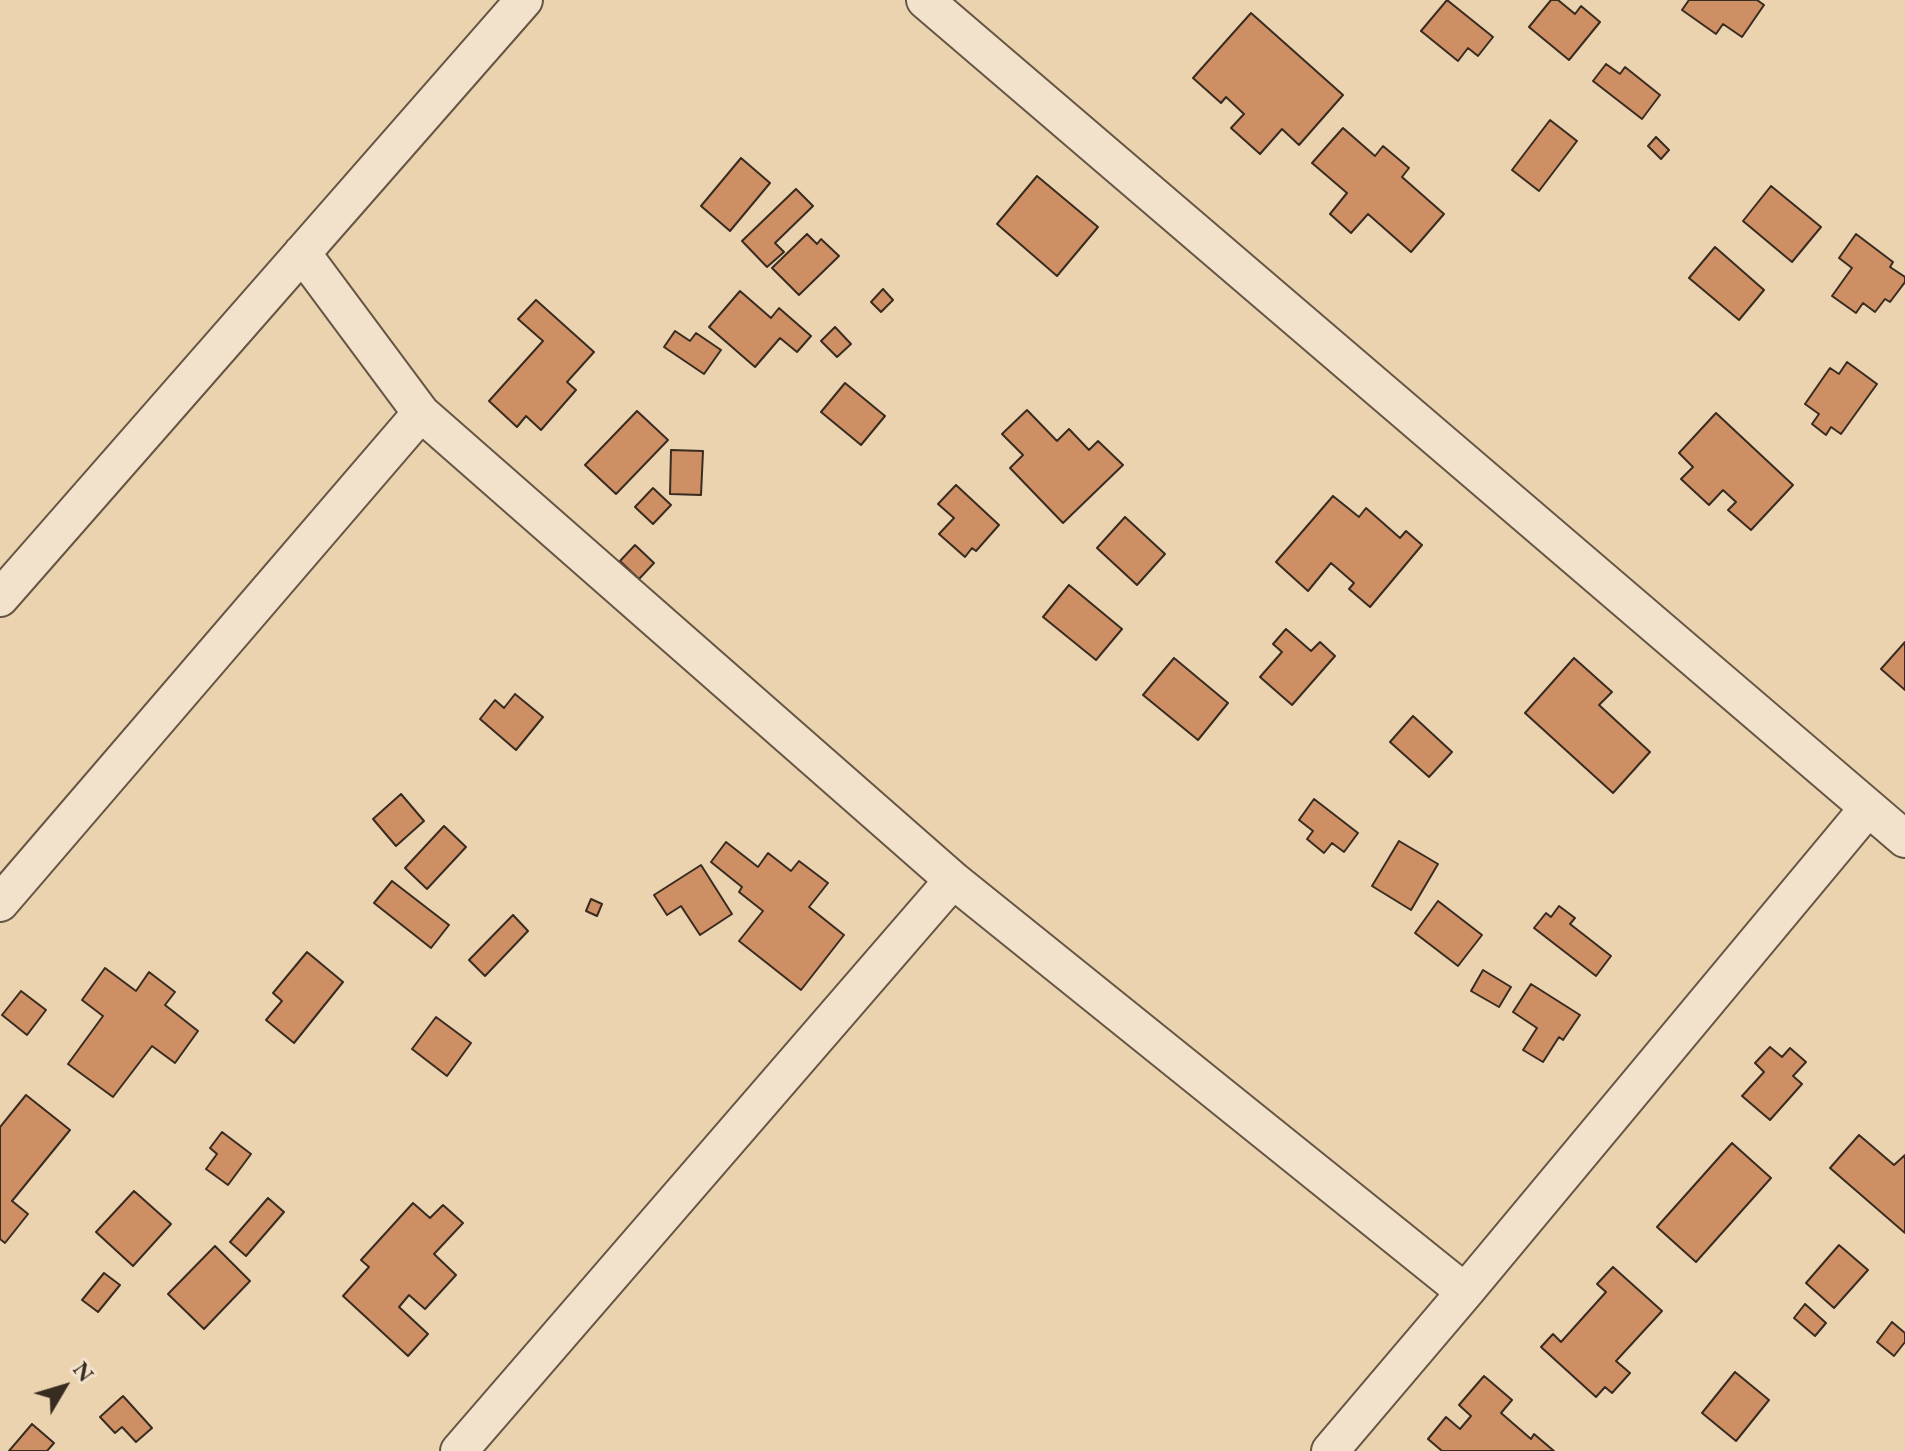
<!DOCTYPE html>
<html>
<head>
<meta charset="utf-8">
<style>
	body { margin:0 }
	#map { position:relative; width:1905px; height:1451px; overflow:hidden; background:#ebd3b0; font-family:"EB Garamond",serif }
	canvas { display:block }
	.north { position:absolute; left:24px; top:1347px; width:80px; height:80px; -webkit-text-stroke:6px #f2e2cc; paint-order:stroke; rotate:52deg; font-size:22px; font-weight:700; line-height:32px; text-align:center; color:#382c20 }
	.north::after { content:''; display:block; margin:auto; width:28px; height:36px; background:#382c20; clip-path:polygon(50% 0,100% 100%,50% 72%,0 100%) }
</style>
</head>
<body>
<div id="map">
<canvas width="1905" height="1451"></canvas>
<div class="north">N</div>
</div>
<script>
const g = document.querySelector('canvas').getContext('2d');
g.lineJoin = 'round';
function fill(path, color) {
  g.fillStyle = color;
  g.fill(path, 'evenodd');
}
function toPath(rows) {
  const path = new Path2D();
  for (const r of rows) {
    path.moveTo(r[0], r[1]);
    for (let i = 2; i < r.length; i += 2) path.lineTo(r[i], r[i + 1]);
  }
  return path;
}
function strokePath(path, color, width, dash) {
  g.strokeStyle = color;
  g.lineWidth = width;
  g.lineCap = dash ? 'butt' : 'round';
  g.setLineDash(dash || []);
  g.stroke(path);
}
const building = toPath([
	[1447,0,1493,37,1478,56,1468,48,1458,61,1421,31,1447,0],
	[1551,0,1558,0,1575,14,1581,6,1600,22,1569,60,1529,27,1551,0],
	[1689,0,1757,0,1764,5,1742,37,1723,24,1716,34,1682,10,1689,0],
	[1251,13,1343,95,1299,145,1282,129,1260,154,1231,128,1244,114,1226,97,1221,103,1193,78,1251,13],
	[1606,64,1620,74,1625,67,1660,95,1642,119,1593,81,1606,64],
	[1550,120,1577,141,1539,191,1512,170,1550,120],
	[1343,128,1375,156,1383,146,1409,168,1402,177,1444,214,1411,252,1368,214,1351,233,1330,214,1347,193,1312,163,1343,128],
	[1656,137,1669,150,1661,159,1648,146,1656,137],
	[741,158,770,183,730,231,701,206,741,158],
	[1037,176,1098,227,1057,276,997,224,1037,176],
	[1771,186,1821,227,1792,262,1743,221,1771,186],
	[796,189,813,206,775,243,784,252,767,267,742,241,796,189],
	[807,234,817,244,821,239,839,256,799,295,772,268,807,234],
	[1856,234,1893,262,1890,267,1905,277,1905,282,1890,302,1885,299,1875,312,1863,303,1856,313,1832,296,1852,268,1839,258,1856,234],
	[1715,247,1764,290,1739,320,1689,278,1715,247],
	[883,289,893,300,881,312,871,302,883,289],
	[740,291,771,318,779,308,811,336,797,352,780,338,755,367,709,327,740,291],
	[536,300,594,352,567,382,576,390,541,430,526,416,517,427,489,401,543,341,518,319,536,300],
	[835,327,851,344,837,357,821,341,835,327],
	[675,331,690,341,696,333,721,350,704,374,664,347,675,331],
	[1847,362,1877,384,1841,434,1831,427,1826,435,1812,424,1819,414,1805,404,1830,368,1839,374,1847,362],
	[845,383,885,416,861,445,821,412,845,383],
	[1027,410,1057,441,1069,429,1089,450,1098,441,1123,465,1063,523,1010,468,1023,455,1002,434,1027,410],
	[637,411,668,440,616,494,585,465,637,411],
	[1716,413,1793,485,1751,530,1728,510,1736,502,1723,490,1709,505,1681,479,1693,467,1679,453,1716,413],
	[671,450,703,451,701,495,670,494,671,450],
	[956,485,999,525,976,551,972,548,965,557,939,534,954,518,938,504,956,485],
	[653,488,671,505,653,524,635,507,653,488],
	[1333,496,1359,517,1366,508,1400,538,1406,531,1422,545,1370,607,1349,589,1354,583,1331,563,1308,591,1276,562,1333,496],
	[1125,517,1165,554,1137,585,1097,548,1125,517],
	[635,545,654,563,639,579,620,561,635,545],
	[1069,585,1122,629,1096,660,1043,617,1069,585],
	[1286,629,1311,651,1320,642,1335,656,1292,705,1260,677,1282,652,1273,644,1286,629],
	[1905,642,1905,690,1881,669,1905,642],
	[1174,658,1228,703,1198,740,1143,695,1174,658],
	[1574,658,1612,692,1599,705,1650,752,1613,793,1525,713,1574,658],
	[515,694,543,717,516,750,480,719,495,700,504,708,515,694],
	[1413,716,1452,752,1429,777,1390,742,1413,716],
	[401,794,424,821,396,846,373,819,401,794],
	[1314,799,1358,833,1344,852,1332,843,1324,853,1307,839,1313,831,1299,820,1314,799],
	[444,826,466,847,427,889,405,868,444,826],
	[1399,841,1438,864,1411,910,1372,886,1399,841],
	[726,842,758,867,768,853,791,871,799,861,828,883,809,907,844,935,801,990,739,941,763,911,739,892,742,887,711,862,726,842],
	[701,865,732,914,700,935,681,906,667,915,654,895,701,865],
	[392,881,449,925,431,948,374,903,392,881],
	[591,899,602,904,597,916,586,911,591,899],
	[1438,901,1482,935,1458,966,1415,933,1438,901],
	[1559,906,1575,918,1570,924,1611,956,1596,976,1534,928,1546,913,1551,917,1559,906],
	[513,915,528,931,485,976,469,960,513,915],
	[307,952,343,982,294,1043,266,1020,282,1001,273,993,307,952],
	[105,968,136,991,149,972,175,992,165,1005,198,1031,175,1063,152,1046,113,1097,68,1064,103,1016,82,1000,105,968],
	[1483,970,1511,987,1499,1007,1471,991,1483,970],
	[1531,984,1580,1015,1563,1040,1559,1037,1543,1062,1523,1050,1537,1028,1513,1012,1531,984],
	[21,991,46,1010,27,1035,2,1015,21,991],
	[436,1017,471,1043,447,1076,412,1049,436,1017],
	[1770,1047,1782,1057,1790,1048,1806,1062,1793,1076,1802,1084,1770,1120,1742,1096,1764,1072,1755,1063,1770,1047],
	[26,1095,70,1130,12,1201,28,1214,5,1243,0,1239,0,1127,26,1095],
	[222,1132,251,1154,228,1185,206,1169,217,1154,210,1148,222,1132],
	[1859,1135,1894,1165,1905,1155,1905,1233,1830,1168,1859,1135],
	[1732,1143,1771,1178,1696,1262,1657,1227,1732,1143],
	[134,1191,171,1224,133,1266,96,1232,134,1191],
	[268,1198,284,1212,246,1256,230,1242,268,1198],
	[413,1203,430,1218,443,1205,463,1223,434,1254,456,1275,425,1309,409,1295,399,1307,428,1334,408,1356,343,1296,369,1267,361,1260,413,1203],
	[1839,1245,1868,1270,1834,1308,1806,1283,1839,1245],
	[215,1246,250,1281,204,1329,168,1294,215,1246],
	[1613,1267,1662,1311,1616,1361,1630,1373,1612,1393,1605,1387,1596,1397,1541,1347,1553,1334,1561,1342,1606,1292,1597,1284,1613,1267],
	[104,1273,120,1285,98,1312,82,1300,104,1273],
	[1805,1304,1826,1323,1815,1336,1794,1318,1805,1304],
	[1892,1322,1905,1333,1905,1342,1894,1356,1877,1342,1892,1322],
	[1735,1372,1769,1400,1736,1441,1702,1413,1735,1372],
	[1484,1376,1512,1400,1501,1413,1531,1439,1534,1434,1554,1451,1442,1451,1428,1439,1446,1417,1460,1429,1471,1416,1459,1405,1484,1376],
	[123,1396,152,1428,136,1442,122,1427,115,1433,100,1417,123,1396],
	[32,1424,54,1443,47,1451,9,1451,32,1424]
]);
const minor = toPath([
	[925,0,1905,839],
	[302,253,421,413,953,880,1465,1292],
	[0,598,524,0],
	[0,903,421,413],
	[459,1451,953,880],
	[1330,1451,1465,1292,1868,808]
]);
fill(building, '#cf8f65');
strokePath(building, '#382c20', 2);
strokePath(minor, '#655644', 40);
strokePath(minor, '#f2e2cc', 36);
</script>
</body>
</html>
